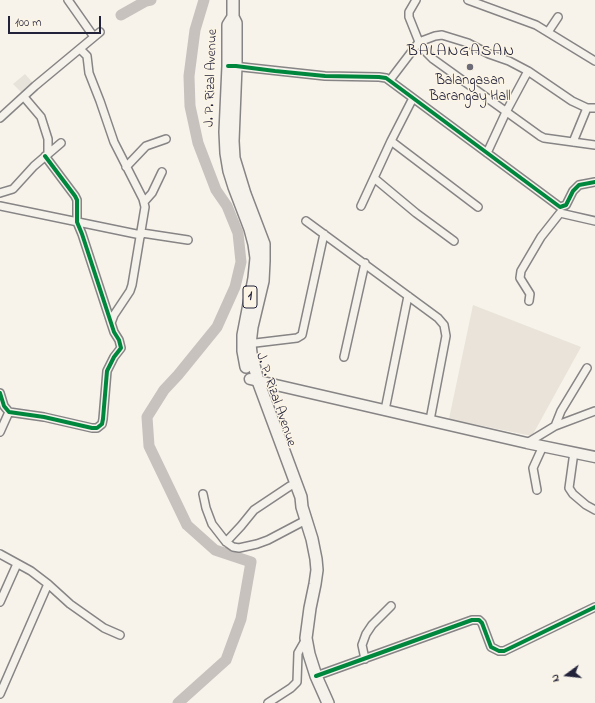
<!DOCTYPE html>
<html>
<head>
<meta charset="utf-8">
<style>
	body { margin:0 }
	#map { position:relative; width:595px; height:703px; overflow:hidden; background:#f7f3ea; font-family:"Indie Flower",sans-serif }
	canvas { display:block }
	.north { position:absolute; left:547px; top:655px; width:40px; height:40px; -webkit-text-stroke:3px #fcf5e5; paint-order:stroke; rotate:255deg; font-size:11px; font-weight:700; line-height:16px; text-align:center; color:#22223b }
	.north::after { content:''; display:block; margin:auto; width:14px; height:18px; background:#22223b; clip-path:polygon(50% 0,100% 100%,50% 72%,0 100%) }
	.scale { position:absolute; left:8px; top:16px; width:93px; height:18px; box-sizing:border-box; border:2px solid #22223b; border-top:0; padding-left:5px; font-size:12px; line-height:14px; white-space:nowrap; color:#22223b; -webkit-text-stroke:3px #fcf5e5; paint-order:stroke }
</style>
</head>
<body>
<div id="map">
<canvas width="595" height="703"></canvas>
<div class="north">N</div>
<div class="scale">100 m</div>
</div>
<script>
const g = document.querySelector('canvas').getContext('2d');
g.lineJoin = 'round';
function fill(path, color) {
  g.fillStyle = color;
  g.fill(path, 'evenodd');
}
function toPath(rows) {
  const path = new Path2D();
  for (const r of rows) {
    path.moveTo(r[0], r[1]);
    for (let i = 2; i < r.length; i += 2) path.lineTo(r[i], r[i + 1]);
  }
  return path;
}
function strokePath(path, color, width, dash) {
  g.strokeStyle = color;
  g.lineWidth = width;
  g.lineCap = dash ? 'butt' : 'round';
  g.setLineDash(dash || []);
  g.stroke(path);
}
function drawText(font, color, halo, rows, align = 'center') {
  g.font = font + ' "Indie Flower",sans-serif';
  g.lineWidth = 3;
  g.setLineDash([]);
  g.textBaseline = 'middle';
  g.strokeStyle = halo;
  g.fillStyle = color;
  for (const [text, x, y, turn = 0] of rows) {
    g.save();
    g.translate(x, y);
    g.rotate((+turn || 0) * Math.PI / 180);
    g.textAlign = isNaN(turn) ? turn : align;
    if (halo) g.strokeText(text, 0, 0);
    g.fillText(text, 0, 0);
    g.restore();
  }
}
const built = toPath([
	[473,305,581,347,532,436,449,419]
]);
const green = toPath([
	[25,74,34,84,23,94,13,84]
]);
const river = toPath([
	[121,15,146,1,151,0],
	[178,703,226,660,241,619,251,562,215,550,187,525,149,446,147,417,164,390,178,375,217,327,235,287,241,262,238,233,227,206,216,190,198,143,190,106,189,76,195,30,204,0]
]);
const street = toPath([
	[68,0,94,37],
	[416,0,409,12,409,17,419,42,425,51,433,59,540,136,544,138,595,145],
	[468,0,536,25,595,61],
	[548,32,558,17],
	[80,49,87,56,89,73,100,101,114,142,143,199,145,207,132,285,130,291,114,315,111,323],
	[233,66,325,76,379,77,386,78,560,207,566,205,573,191,579,185,595,182],
	[390,80,419,42,435,36,442,35,468,43,489,54,509,61,528,71,572,101,587,108,595,108],
	[24,97,41,117,48,139,48,154],
	[0,118,35,86,100,32],
	[391,141,478,207],
	[573,142,587,108],
	[487,153,506,112,528,71],
	[126,167,146,146,166,139],
	[374,178,416,213,454,241],
	[0,193,13,189,34,166,61,143],
	[144,202,152,193,162,172],
	[0,206,141,235],
	[361,206,391,141,413,98],
	[306,221,438,318,444,325,446,336,430,420],
	[142,233,188,240],
	[529,301,530,294,520,278,521,271,541,237,560,213,595,221],
	[247,344,297,338,302,335,324,234],
	[344,357,365,263],
	[0,393,4,406,9,412,44,417,92,428,97,428,102,424,103,419,107,371,114,357,121,348,119,340,114,332,82,234,77,222,77,200,75,196,45,156],
	[385,410,408,296],
	[555,426,561,411,587,368],
	[0,432,9,412],
	[527,443,555,426,595,411],
	[574,452,569,488,573,494,586,505,595,510],
	[537,490,533,468,543,446],
	[203,494,206,508,212,524,226,542,233,547,239,548,257,544,268,540,306,520],
	[226,542,241,526,254,510,290,486],
	[0,554,31,571,48,584,70,604,104,628,120,635],
	[0,602,17,564],
	[365,659,362,645,366,634,372,625,391,606],
	[316,676,472,620,479,620,482,623,491,647,499,651,504,651,595,607],
	[0,694,48,584],
	[268,703,291,688,297,682,298,653,306,639]
]);
const secondary = toPath([
	[250,379,527,443,595,457]
]);
const primary = toPath([
	[233,0,233,17,236,23,236,66,233,141,234,158,245,194,264,244,264,261,263,281,252,327,250,344,251,353,258,381,301,497,302,507,312,539,316,559,317,570,315,584,310,608,306,638,309,654,316,676,328,703],
	[233,17,228,25,228,66,225,132,226,153,229,171,234,187,250,229,254,244,256,258,254,278,243,335,243,351,246,367]
]);
const cycleway = toPath([
	[228,66,236,66,275,71,325,76,379,77,386,78,560,207,566,205,573,191,579,185,595,182],
	[0,393,4,406,9,412,44,417,92,428,97,428,102,424,103,419,107,371,114,357,121,348,119,340,114,332,82,234,77,222,77,200,75,196,45,156],
	[316,676,472,620,479,620,482,623,491,647,499,651,504,651,595,607]
]);
const markers = [
	[470,67,4,"#6d6b78"]
];
const shields = [
	[250,297,14]
];
const shieldNames = [
	["1",250,297]
];
const streetNames = [
	["J. P. Rizal Avenue",212,78,-88],
	["J. P. Rizal Avenue",275,400,71]
];
const poiNames = [
	["Balangasan",470,82],
	["Barangay Hall",470,98]
];
const quarterNames = [
	["BALANGASAN",461,52]
];
fill(built, '#e9e3d9');
fill(green, '#e8e3da');
strokePath(river, '#c7c2be', 11);
strokePath(street, '#868485', 10);
strokePath(secondary, '#868485', 13);
strokePath(primary, '#868485', 14);
strokePath(street, '#f5f2ec', 7);
strokePath(secondary, '#f5f2ec', 10);
strokePath(primary, '#f5f2ec', 11);
strokePath(cycleway, '#00873e', 4);
for (const [x, y, r, color] of markers) {
  const dot = new Path2D();
  dot.arc(x, y, r, 0, 2 * Math.PI);
  g.fillStyle = color;
  g.fill(dot);
  strokePath(dot, '#fcf5e5', 1.5);
}
for (const [x, y, w] of shields) {
  const box = new Path2D();
  box.roundRect(x - w / 2, y - 11, w, 22, 3);
  g.fillStyle = '#fcf5e5';
  g.fill(box);
  strokePath(box, '#22223b', 1);
}
drawText('bold 13px', '#22223b', null, shieldNames);
drawText('14px', '#22223b', '#fcf5e5', streetNames);
drawText('14px', '#22223b', '#fcf5e5', poiNames);
g.letterSpacing = '1px';
drawText('16px', '#22223b', '#fcf5e5', quarterNames);
g.letterSpacing = '0px';
</script>
</body>
</html>
